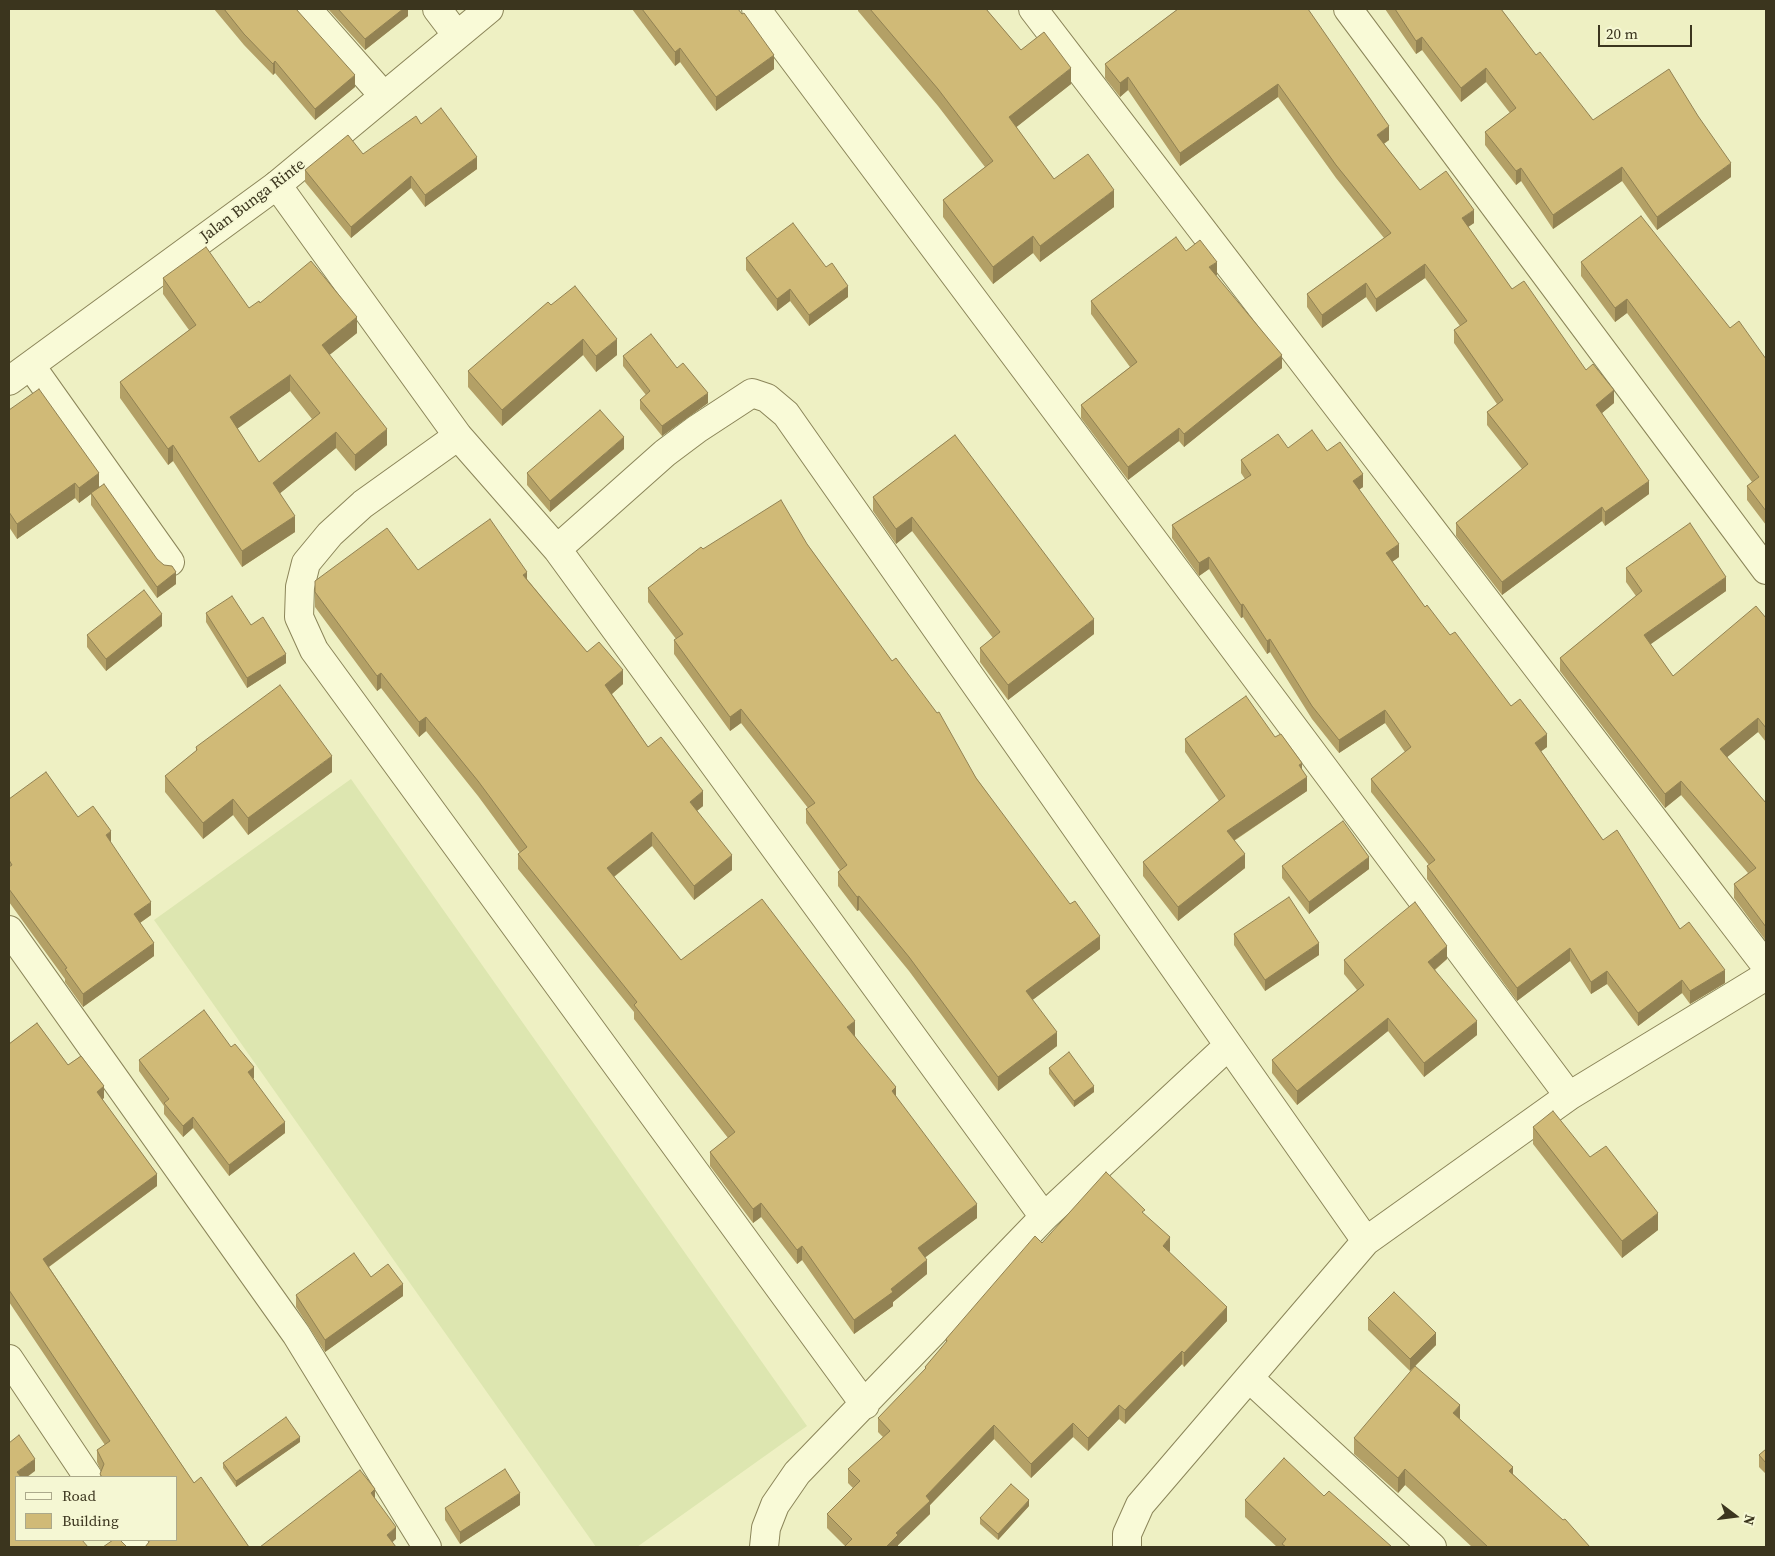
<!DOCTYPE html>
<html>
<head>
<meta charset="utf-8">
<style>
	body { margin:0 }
	#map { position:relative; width:1775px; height:1556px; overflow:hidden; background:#eef0c3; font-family:"Source Serif 4",serif }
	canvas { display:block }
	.frame { position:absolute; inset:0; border:10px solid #3b351e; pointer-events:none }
	.legend { position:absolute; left:15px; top:1476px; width:162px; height:65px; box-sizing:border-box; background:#f5f7d3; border:1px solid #aba98b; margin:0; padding:6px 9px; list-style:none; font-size:15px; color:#3b351e }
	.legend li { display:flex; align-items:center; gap:10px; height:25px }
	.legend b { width:25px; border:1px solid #aba98b }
	.north { position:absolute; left:1710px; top:1491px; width:50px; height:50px; -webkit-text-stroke:4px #f5f7d3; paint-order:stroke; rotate:105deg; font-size:14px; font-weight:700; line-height:20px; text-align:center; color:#3b351e }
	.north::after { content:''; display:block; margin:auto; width:18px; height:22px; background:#3b351e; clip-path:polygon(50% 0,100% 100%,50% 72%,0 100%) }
	.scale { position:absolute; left:1598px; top:25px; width:94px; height:22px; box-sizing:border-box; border:2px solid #3b351e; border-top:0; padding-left:6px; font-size:15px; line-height:18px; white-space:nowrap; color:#3b351e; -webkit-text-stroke:4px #f5f7d3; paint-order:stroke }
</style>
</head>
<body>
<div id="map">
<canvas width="1775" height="1556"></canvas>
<div class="frame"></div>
<ul class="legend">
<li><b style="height:6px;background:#f9fad7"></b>Road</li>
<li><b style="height:14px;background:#d0ba77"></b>Building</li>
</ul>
<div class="north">N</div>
<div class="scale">20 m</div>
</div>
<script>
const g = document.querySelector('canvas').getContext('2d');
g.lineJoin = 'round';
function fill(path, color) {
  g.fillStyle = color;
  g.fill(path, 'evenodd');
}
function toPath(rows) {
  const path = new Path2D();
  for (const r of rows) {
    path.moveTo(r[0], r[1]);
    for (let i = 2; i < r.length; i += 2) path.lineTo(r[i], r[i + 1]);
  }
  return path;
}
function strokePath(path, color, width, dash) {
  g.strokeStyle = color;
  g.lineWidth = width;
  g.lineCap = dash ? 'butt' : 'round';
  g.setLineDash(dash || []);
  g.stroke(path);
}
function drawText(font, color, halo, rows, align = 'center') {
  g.font = font + ' "Source Serif 4",serif';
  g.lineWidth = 4;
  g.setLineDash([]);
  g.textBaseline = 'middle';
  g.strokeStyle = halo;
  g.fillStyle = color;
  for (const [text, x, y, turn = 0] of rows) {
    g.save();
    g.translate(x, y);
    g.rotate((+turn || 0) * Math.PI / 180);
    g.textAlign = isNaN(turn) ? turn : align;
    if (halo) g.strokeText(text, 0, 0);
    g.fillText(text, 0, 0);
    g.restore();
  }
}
const farmland = toPath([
	[351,779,807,1426,637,1547,596,1547,154,920]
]);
const minor = toPath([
	[307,9,383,95],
	[437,9,456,34],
	[756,9,1569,1096],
	[1033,9,1766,966],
	[1348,9,1766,570],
	[277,185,458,436,557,549,665,453,697,429,752,393,767,398,786,414,1366,1241],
	[31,366,170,562],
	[458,436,363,504,330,534,306,563,300,587,299,617,314,650,865,1405],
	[557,549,1044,1217],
	[9,930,296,1334,427,1547],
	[9,1359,88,1477],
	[1249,1378,1432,1547],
	[130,1540,135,1547],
	[764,1547,766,1528,775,1505,797,1473,1044,1217,1228,1046],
	[1127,1547,1127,1534,1140,1505,1366,1241,1569,1096,1766,976]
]);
const tertiary = toPath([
	[9,381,277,185,489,9]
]);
const wall = toPath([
	[214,9,296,9,355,87,315,120,275,73,273,75,244,45],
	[328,9,408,9,408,16,365,50],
	[632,9,738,9,774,69,716,111,680,62,675,66],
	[858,9,986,9,1021,50,1071,84,1016,127,1054,179,1114,207,1040,262,1033,253,993,284,943,217,943,200,985,167,938,106,858,11],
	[1178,9,1389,140,1384,144,1420,190,1474,223,1468,227,1512,289,1586,370,1614,403,1602,413,1649,494,1605,526,1602,521,1502,595,1456,536,1456,523,1522,469,1487,425,1487,412,1497,404,1454,343,1454,330,1460,326,1425,278,1376,312,1366,297,1322,328,1307,307,1307,294,1384,238,1336,178,1278,97,1180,166,1128,90,1120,97,1105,78,1105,64],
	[1385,9,1501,9,1536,55,1593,120,1731,177,1657,230,1622,181,1553,229,1521,181,1516,185,1485,145,1485,132,1510,113,1486,82,1461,102,1422,50,1416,54],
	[421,124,477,169,425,207,411,188,351,238,305,182,305,170,363,154],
	[1186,251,1217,275,1216,275,1282,368,1184,447,1179,441,1128,480,1081,418,1081,405,1130,367,1091,314,1091,301],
	[746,258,848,297,809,326,790,301,777,311,746,270],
	[1581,262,1730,328,1766,359,1766,525,1747,500,1747,486,1752,482,1627,313,1615,322,1581,276],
	[163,278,249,308,260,303,357,333,329,355,387,445,355,471,336,448,280,493,295,532,242,567,173,461,168,465,120,398,120,382,189,330,163,294],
	[290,391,312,419,259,462,237,428],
	[551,305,617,355,596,372,583,355,502,426,468,387,468,371],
	[623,356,677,368,708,403,662,436,640,409,640,400,646,395,623,366],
	[9,410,99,488,176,584,157,598,91,505,91,494,79,503,75,498,17,539,9,527],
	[955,435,1094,634,1008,700,980,662,980,648,993,638,912,531,896,544,873,511,873,497],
	[1288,448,1327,451,1363,487,1359,489,1399,557,1392,562,1425,607,1450,635,1511,706,1547,747,1541,751,1603,840,1680,929,1725,983,1690,1004,1682,993,1638,1026,1607,984,1591,994,1570,961,1517,1001,1427,879,1427,866,1429,865,1371,792,1371,779,1405,752,1385,723,1339,753,1312,719,1270,652,1267,654,1243,617,1241,618,1209,569,1199,576,1172,538,1172,525,1245,479,1241,473,1241,460],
	[624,449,550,512,527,485,527,473],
	[807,544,1100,949,1032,1000,1057,1046,998,1091,909,971,859,910,857,911,838,886,838,872,840,870,806,823,806,809,808,808,741,723,730,731,674,654,674,640,676,639,648,602,648,588,703,549],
	[1626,568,1726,591,1650,644,1673,676,1766,618,1766,742,1758,732,1727,757,1766,803,1766,941,1734,898,1734,884,1748,873,1681,795,1665,808,1560,671,1560,658,1636,596,1626,582],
	[418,570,527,579,587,652,623,684,612,694,648,747,703,806,697,811,732,870,694,900,652,846,614,877,681,960,855,1036,896,1096,977,1218,925,1257,927,1274,893,1302,893,1306,854,1334,802,1260,797,1264,761,1217,753,1223,710,1166,710,1152,728,1138,634,1019,634,1012,518,869,518,854,520,853,478,796,426,731,419,737,381,688,377,691,315,607,315,581],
	[206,613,251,625,286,663,247,688,206,622],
	[162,626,106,671,87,647,87,635],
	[1275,737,1302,770,1307,791,1234,841,1245,868,1178,921,1143,876,1143,862,1219,801,1185,752,1185,739],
	[196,747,332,772,248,835,233,815,203,839,165,792,165,776,196,751],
	[9,799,78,817,111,843,151,915,140,923,154,956,83,1007,65,982,65,979,9,902],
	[1282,866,1369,869,1309,914,1282,878],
	[1234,934,1319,955,1265,991,1234,945],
	[1447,959,1435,970,1477,1035,1424,1077,1388,1031,1297,1105,1272,1073,1272,1060,1357,990,1344,974,1344,960],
	[37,1023,68,1065,81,1056,104,1086,104,1098,102,1099,157,1174,157,1186,49,1267,194,1483,201,1477,249,1547,145,1547,149,1542,148,1540,176,1540,176,1477,100,1477,101,1471,97,1462,97,1450,105,1445,9,1302,9,1044],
	[139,1060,254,1078,253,1079,285,1133,229,1176,193,1128,183,1137,164,1114,164,1106,139,1071],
	[1049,1068,1094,1092,1074,1107,1049,1074],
	[1533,1127,1590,1157,1658,1230,1622,1258,1533,1144],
	[1145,1215,1170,1251,1169,1252,1227,1321,1184,1367,1182,1364,1125,1424,1119,1419,1088,1451,1073,1437,1031,1478,994,1439,930,1505,930,1514,898,1545,898,1547,845,1546,827,1528,827,1514,853,1488,848,1483,848,1469,883,1437,878,1432,878,1418,925,1370,925,1367,946,1343,946,1339,1042,1243],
	[371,1277,403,1296,325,1352,296,1307,296,1295],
	[1368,1318,1436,1345,1410,1371,1368,1330],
	[1460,1419,1513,1474,1590,1547,1472,1547,1405,1485,1398,1493,1354,1454,1354,1438],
	[300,1442,236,1487,223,1468,223,1463],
	[1766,1449,1766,1474,1759,1467,1759,1455],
	[1324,1496,1392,1547,1277,1547,1245,1517,1245,1500],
	[520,1505,460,1544,445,1520,445,1508],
	[1029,1506,998,1540,980,1524,980,1518]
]);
const shadedWall = toPath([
	[403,9,408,9,408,16,365,50,365,39],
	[1422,37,1422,50,1416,54,1416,41],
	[680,48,680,62,675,66,675,52],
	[774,55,774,69,716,111,716,97],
	[275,61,275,73,273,75,273,64],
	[1071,68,1071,84,1009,133,1009,117],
	[1486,68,1486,82,1461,102,1461,88],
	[355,75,355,87,315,120,315,109],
	[1128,77,1128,90,1120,97,1120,83],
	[1278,84,1278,97,1180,166,1180,153],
	[1389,126,1389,140,1377,148,1377,135],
	[477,157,477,169,425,207,425,195],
	[1731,163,1731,177,1657,230,1657,217],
	[1622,167,1622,181,1553,229,1553,215],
	[1521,168,1521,181,1516,185,1516,171],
	[411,176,411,188,351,238,351,227],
	[1114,190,1114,207,1040,262,1040,246],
	[1474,210,1474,223,1462,231,1462,218],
	[1033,236,1033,253,993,284,993,267],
	[1217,262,1217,275,1209,280,1209,267],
	[1425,264,1425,278,1376,312,1376,299],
	[1366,283,1366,297,1322,328,1322,315],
	[848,286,848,297,809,326,809,315],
	[790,289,790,301,777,311,777,299],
	[1627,299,1627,313,1615,322,1615,308],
	[357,317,357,333,322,361,322,345],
	[583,339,583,355,502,426,502,410],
	[617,339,617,355,596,372,596,356],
	[1282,355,1282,368,1184,447,1184,434],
	[290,375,290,391,230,434,230,417],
	[1614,390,1614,403,1596,418,1596,405],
	[708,393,708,403,662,436,662,426],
	[1179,428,1179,441,1128,480,1128,467],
	[387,429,387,445,355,471,355,455],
	[336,432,336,448,273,499,273,483],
	[624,437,624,449,550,512,550,501],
	[173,445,173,461,168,465,168,449],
	[99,473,99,488,79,503,79,488],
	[1363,474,1363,487,1353,494,1353,481],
	[1649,481,1649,494,1605,526,1605,512],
	[75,483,75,498,17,539,17,524],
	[1602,507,1602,521,1502,595,1502,582],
	[295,516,295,532,242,567,242,551],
	[912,517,912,531,896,544,896,529],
	[1399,544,1399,557,1386,566,1386,553],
	[1209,557,1209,569,1199,576,1199,563],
	[176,572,176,584,157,598,157,587],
	[527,572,527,586,523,575],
	[1726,577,1726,591,1644,649,1644,635],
	[1243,604,1243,617,1241,618,1241,605],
	[162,614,162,626,106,671,106,659],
	[1094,619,1094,634,1008,700,1008,685],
	[1270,639,1270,652,1267,654,1267,641],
	[286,654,286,663,247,688,247,678],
	[623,670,623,684,605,700,605,685],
	[381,673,381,688,377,691,377,676],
	[741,709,741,723,730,731,730,717],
	[1385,710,1385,723,1339,753,1339,740],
	[426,717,426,731,419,737,419,722],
	[1758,718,1758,732,1720,763,1720,749],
	[1547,734,1547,747,1535,756,1535,743],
	[332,756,332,772,248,835,248,818],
	[1302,763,1302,777,1299,765],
	[1307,777,1307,791,1227,845,1227,831],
	[1681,781,1681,795,1665,808,1665,794],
	[703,791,703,806,690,816,690,802],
	[233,799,233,815,203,839,203,823],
	[111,831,111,844,106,835],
	[652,832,652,846,607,882,607,868],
	[1245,854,1245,868,1178,921,1178,907],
	[732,855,732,870,694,900,694,886],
	[1369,857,1369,869,1309,914,1309,902],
	[859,896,859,910,857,911,857,897],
	[151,902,151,915,134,927,134,914],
	[1100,936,1100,949,1026,1005,1026,991],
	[154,943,154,956,83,1007,83,994],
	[1319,943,1319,955,1265,991,1265,980],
	[1447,946,1447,959,1428,975,1428,962],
	[1570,948,1570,961,1517,1001,1517,988],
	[1725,970,1725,983,1690,1004,1690,991],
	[1607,971,1607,984,1591,994,1591,982],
	[1682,980,1682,993,1638,1026,1638,1013],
	[1388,1018,1388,1031,1297,1105,1297,1091],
	[855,1021,855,1036,847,1041,847,1027],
	[1477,1021,1477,1035,1424,1077,1424,1063],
	[1057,1032,1057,1046,998,1091,998,1077],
	[254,1067,254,1078,248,1083,248,1072],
	[104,1086,104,1098,97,1103,97,1092],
	[1094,1086,1094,1092,1074,1107,1074,1101],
	[896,1087,896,1102,892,1091],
	[193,1117,193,1128,183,1137,183,1126],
	[285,1122,285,1133,229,1176,229,1165],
	[157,1174,157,1186,43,1271,43,1259],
	[761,1203,761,1217,753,1223,753,1209],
	[977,1204,977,1218,918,1263,918,1248],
	[1658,1213,1658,1230,1622,1258,1622,1241],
	[1170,1237,1170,1251,1163,1259,1163,1246],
	[802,1246,802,1260,797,1264,797,1250],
	[927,1260,927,1274,893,1302,893,1306,854,1334,854,1320,891,1289],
	[403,1284,403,1296,325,1352,325,1340],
	[1227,1307,1227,1321,1184,1367,1184,1353],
	[1436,1333,1436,1345,1410,1371,1410,1359],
	[1182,1351,1182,1364,1125,1424,1125,1410],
	[1119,1405,1119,1419,1088,1451,1088,1438],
	[1460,1405,1460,1420,1453,1413],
	[1073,1423,1073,1437,1031,1478,1031,1464],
	[994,1425,994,1439,930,1505,930,1514,898,1545,898,1547,886,1547,896,1533,926,1496],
	[300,1437,300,1442,236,1487,236,1481],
	[35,1459,35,1471,27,1477,17,1477,17,1472],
	[1513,1467,1513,1482,1509,1471],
	[1405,1469,1405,1485,1398,1493,1398,1478],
	[375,1489,375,1501,371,1493],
	[520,1493,520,1505,460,1544,460,1532],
	[1029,1500,1029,1506,998,1540,998,1534],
	[396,1527,396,1539,387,1547,387,1535]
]);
const building = toPath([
	[224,9,296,9,355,75,315,109,275,61,273,64,244,34,224,9],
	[338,9,403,9,365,39,338,9],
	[642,9,738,9,742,14,744,13,774,55,716,97,680,48,675,52,642,9],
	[870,9,986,9,1021,50,1044,32,1071,68,1009,117,1054,179,1088,154,1114,190,1040,246,1033,236,993,267,943,200,993,161,938,89,870,9],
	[1178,9,1308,9,1389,126,1377,135,1420,190,1446,171,1474,210,1462,218,1512,289,1524,281,1586,370,1593,364,1614,390,1596,405,1649,481,1605,512,1602,507,1502,582,1456,523,1528,464,1487,412,1503,400,1454,330,1467,321,1425,264,1376,299,1366,283,1322,315,1307,294,1391,233,1336,165,1278,84,1180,153,1128,77,1120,83,1105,64,1178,9],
	[1395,9,1501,9,1536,55,1540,52,1593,120,1669,69,1698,116,1731,163,1657,217,1622,167,1553,215,1521,168,1516,171,1485,132,1516,108,1486,68,1461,88,1422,37,1416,41,1395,9],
	[441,108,477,157,425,195,411,176,351,227,305,170,348,135,363,154,416,116,421,124,441,108],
	[1641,216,1730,328,1739,321,1766,359,1766,511,1747,486,1759,477,1627,299,1615,308,1581,262,1641,216],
	[793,223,826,267,832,263,848,286,809,315,790,289,777,299,746,258,793,223],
	[1176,237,1186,251,1200,240,1217,262,1209,267,1282,355,1184,434,1179,428,1128,467,1081,405,1137,362,1091,301,1176,237],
	[206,247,249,308,259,301,260,303,311,261,357,317,322,345,387,429,355,455,336,432,273,483,295,516,242,551,173,445,168,449,120,382,196,325,163,278,206,247],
	[290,375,320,413,259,462,230,417,290,375],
	[575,286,617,339,596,356,583,339,502,410,468,371,548,302,551,305,575,286],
	[651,334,677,368,683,363,708,393,662,426,640,400,650,391,623,356,651,334],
	[39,389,99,473,79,488,75,483,17,524,9,512,9,410,39,389],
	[600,410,624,437,550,501,527,473,600,410],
	[1312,430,1327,451,1340,442,1363,474,1353,481,1399,544,1386,553,1425,607,1427,605,1450,635,1455,632,1511,706,1520,699,1547,734,1535,743,1603,840,1617,830,1680,929,1689,922,1725,970,1690,991,1682,980,1638,1013,1607,971,1591,982,1570,948,1517,988,1427,866,1435,860,1371,779,1411,747,1385,710,1339,740,1312,706,1270,639,1267,641,1243,604,1241,605,1209,557,1199,563,1172,525,1251,475,1241,460,1278,434,1288,448,1312,430],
	[955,435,1094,619,1008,685,980,648,1000,632,912,517,896,529,873,497,955,435],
	[104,484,157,559,164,565,172,566,176,572,157,587,91,493,104,484],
	[781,500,807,544,892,661,896,658,937,713,939,712,976,778,1070,904,1075,901,1100,936,1026,991,1057,1032,998,1077,909,957,859,896,857,897,838,872,847,865,806,809,815,803,741,709,730,717,674,640,683,634,648,588,701,547,703,549,781,500],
	[490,519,527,572,523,575,587,652,599,642,623,670,605,685,648,747,661,737,703,791,690,802,732,855,694,886,652,832,607,868,681,960,762,899,855,1021,847,1027,896,1087,892,1091,977,1204,918,1248,927,1260,891,1289,893,1292,854,1320,802,1246,797,1250,761,1203,753,1209,710,1152,735,1132,634,1005,637,1002,518,854,527,847,478,781,426,717,419,722,381,673,377,676,315,592,315,581,387,528,418,570,490,519],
	[1690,523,1726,577,1644,635,1673,676,1756,606,1766,618,1766,728,1758,718,1720,749,1766,803,1766,927,1734,884,1756,868,1681,781,1665,794,1560,658,1642,591,1626,568,1690,523],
	[144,590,162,614,106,659,87,635,144,590],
	[232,596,251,625,263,617,286,654,247,678,206,613,232,596],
	[280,685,332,756,248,818,233,799,203,823,165,776,197,750,196,747,280,685],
	[1246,696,1275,737,1281,734,1302,763,1299,765,1307,777,1227,831,1245,854,1178,907,1143,862,1225,796,1185,739,1246,696],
	[46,772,78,817,93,806,111,831,106,835,151,902,134,914,154,943,83,994,65,969,67,968,9,889,9,867,12,865,9,860,9,799,46,772],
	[1343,821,1369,857,1309,902,1282,866,1343,821],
	[1289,897,1319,943,1265,980,1234,934,1289,897],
	[1415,902,1447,946,1428,962,1477,1021,1424,1063,1388,1018,1297,1091,1272,1060,1364,985,1344,960,1415,902],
	[204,1010,231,1047,235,1044,254,1067,248,1072,285,1122,229,1165,193,1117,183,1126,164,1103,169,1099,139,1060,204,1010],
	[37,1023,68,1065,81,1056,104,1086,97,1092,157,1174,43,1259,194,1483,201,1477,249,1547,145,1547,149,1542,149,1540,176,1540,176,1477,102,1477,100,1474,104,1464,97,1450,110,1441,9,1290,9,1044,37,1023],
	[1069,1052,1094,1086,1074,1101,1049,1068,1069,1052],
	[1553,1111,1590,1157,1606,1146,1658,1213,1622,1241,1533,1127,1553,1111],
	[1106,1172,1145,1210,1142,1212,1170,1237,1163,1246,1227,1307,1184,1353,1182,1351,1125,1410,1119,1405,1088,1438,1073,1423,1031,1464,994,1425,926,1496,930,1501,896,1533,898,1535,886,1547,844,1547,852,1539,827,1514,860,1481,848,1469,890,1431,878,1418,926,1368,925,1367,947,1341,946,1339,1035,1236,1042,1243,1106,1172],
	[354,1253,371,1277,388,1264,403,1284,325,1340,296,1295,354,1253],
	[1394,1292,1436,1333,1410,1359,1368,1318,1394,1292],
	[1415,1366,1460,1405,1453,1413,1513,1467,1509,1471,1563,1520,1565,1519,1590,1547,1488,1547,1405,1469,1398,1478,1354,1438,1415,1366],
	[286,1417,300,1437,236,1481,223,1463,286,1417],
	[19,1435,35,1459,17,1472,21,1477,16,1477,16,1540,82,1540,88,1547,10,1547,9,1545,9,1443,19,1435],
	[1766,1449,1766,1463,1759,1455,1766,1449],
	[1284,1458,1324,1496,1329,1491,1392,1547,1286,1547,1282,1544,1286,1539,1245,1500,1284,1458],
	[505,1469,520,1493,460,1532,445,1508,505,1469],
	[360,1470,375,1489,371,1493,396,1527,387,1535,396,1547,260,1547,360,1470],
	[1011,1484,1029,1500,998,1534,980,1518,1011,1484],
	[113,1540,120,1540,127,1547,103,1547,113,1540]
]);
const streetNames = [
	["Jalan Bunga Rinte",253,201,-37]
];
fill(farmland, '#dde6b0');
strokePath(minor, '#8b8559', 30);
strokePath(tertiary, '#8b8559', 30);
strokePath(minor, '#f9fad7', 28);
strokePath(tertiary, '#f9fad7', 28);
fill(wall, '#b3a066');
fill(shadedWall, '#928253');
fill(building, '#d0ba77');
strokePath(building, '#928253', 1);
drawText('16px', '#3b351e', '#f5f7d3', streetNames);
</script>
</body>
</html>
